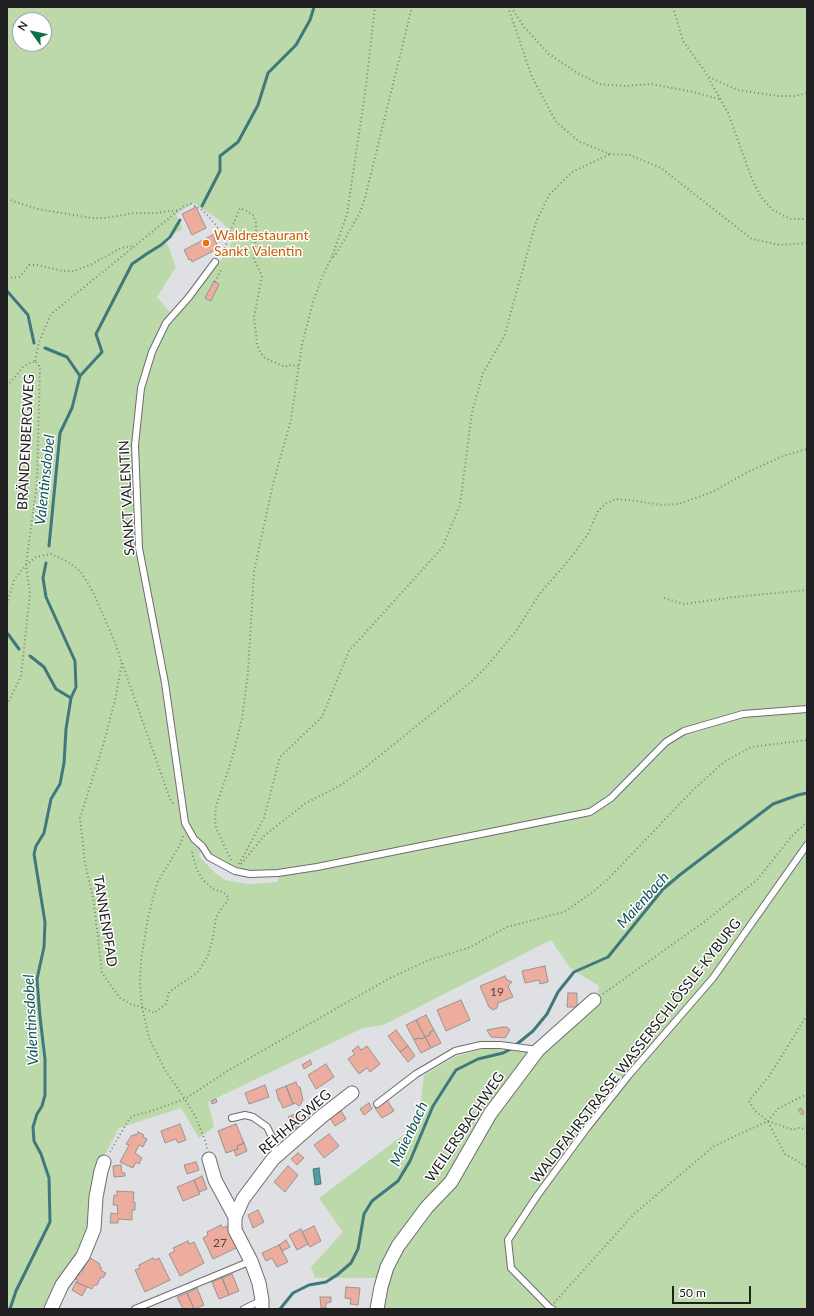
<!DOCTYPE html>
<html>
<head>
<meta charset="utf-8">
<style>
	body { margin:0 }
	#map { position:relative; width:814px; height:1316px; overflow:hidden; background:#dfe0e4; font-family:Lato,sans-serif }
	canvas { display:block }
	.frame { position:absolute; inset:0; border:8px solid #202022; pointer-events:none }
	.north { position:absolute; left:12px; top:12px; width:40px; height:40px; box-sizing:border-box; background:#fff; border:1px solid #a6a6a7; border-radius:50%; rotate:303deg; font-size:11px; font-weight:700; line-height:16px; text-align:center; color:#202022 }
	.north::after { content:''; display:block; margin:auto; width:14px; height:18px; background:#0f7046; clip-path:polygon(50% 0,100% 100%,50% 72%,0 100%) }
	.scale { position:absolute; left:672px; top:1286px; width:79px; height:18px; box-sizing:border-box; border:2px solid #202022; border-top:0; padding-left:5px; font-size:12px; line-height:14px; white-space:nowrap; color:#202022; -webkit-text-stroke:3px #fff; paint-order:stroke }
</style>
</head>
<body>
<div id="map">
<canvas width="814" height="1316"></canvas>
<div class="frame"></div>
<div class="north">N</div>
<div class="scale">50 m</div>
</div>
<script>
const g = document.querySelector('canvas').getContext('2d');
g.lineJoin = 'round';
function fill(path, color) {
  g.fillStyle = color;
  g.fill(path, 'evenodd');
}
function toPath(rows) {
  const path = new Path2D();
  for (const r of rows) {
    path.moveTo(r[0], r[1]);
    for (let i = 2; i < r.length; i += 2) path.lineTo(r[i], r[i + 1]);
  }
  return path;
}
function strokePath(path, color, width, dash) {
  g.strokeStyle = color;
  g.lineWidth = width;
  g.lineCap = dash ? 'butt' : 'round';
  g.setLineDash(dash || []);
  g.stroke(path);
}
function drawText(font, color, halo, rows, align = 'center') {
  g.font = font + ' Lato,sans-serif';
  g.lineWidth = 3;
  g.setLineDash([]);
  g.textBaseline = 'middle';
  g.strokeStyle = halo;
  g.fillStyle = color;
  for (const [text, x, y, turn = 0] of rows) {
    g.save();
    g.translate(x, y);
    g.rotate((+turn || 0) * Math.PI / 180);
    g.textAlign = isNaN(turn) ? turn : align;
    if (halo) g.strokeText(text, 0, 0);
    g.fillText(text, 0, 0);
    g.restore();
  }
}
const green = toPath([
	[7,7,807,7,807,1309,374,1309,377,1278,315,1278,311,1267,343,1232,319,1198,418,1124,424,1075,457,1056,487,1048,542,1054,597,1002,599,986,570,968,551,940,383,1025,363,1028,208,1102,214,1127,199,1138,181,1108,119,1128,102,1160,93,1223,81,1254,47,1309,7,1309],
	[20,20,44,20,44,44,20,44],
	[194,203,222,222,230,232,232,241,228,251,175,318,157,297,176,267,165,238,183,229,176,214],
	[202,847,223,865,250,874,278,873,278,882,249,884,225,880,215,873,199,856]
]);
const water = toPath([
	[319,1168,321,1184,315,1185,313,1169,319,1168]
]);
const stream = toPath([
	[202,206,220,171,220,156,238,142,258,105,268,73,296,45,310,20,314,7],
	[7,291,28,315,34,343],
	[45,348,67,357,80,376],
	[49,546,60,433,72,408,80,376,102,352,96,334,132,264,148,253,161,245,170,237,180,220],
	[8,634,19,649],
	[30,656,44,667,56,689,71,698],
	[517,1044,533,1031,547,1014,558,992,574,972,608,957,663,889,681,874,773,804,798,795,807,793],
	[10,1309,16,1291,50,1222,49,1178,41,1154,34,1141,33,1127,37,1114,42,1106,45,1095,45,1059,40,1017,37,979,44,947,45,922,34,854,36,846,44,833,51,799,60,784,64,763,66,729,71,698,76,687,75,661,46,597,43,578,46,563],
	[280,1309,293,1293,309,1285,326,1282,337,1275,351,1263,358,1249,364,1214,372,1201,398,1181,410,1161,433,1106,456,1070,478,1059,503,1053,511,1049]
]);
const building = toPath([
	[196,207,206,228,192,235,182,214,196,207],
	[216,233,218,237,214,239,219,248,192,262,191,259,189,260,184,250,216,233],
	[214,281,219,284,211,301,205,298,214,281],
	[545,966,548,982,540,984,539,980,525,983,522,971,545,966],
	[505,976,507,980,512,982,508,986,513,997,498,1003,497,1008,493,1010,489,1007,480,986,505,976],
	[568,993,577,993,577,1007,567,1007,568,993],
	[461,1000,470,1020,446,1031,437,1010,461,1000],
	[426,1015,434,1030,430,1032,430,1035,425,1037,416,1020,426,1015],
	[416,1020,425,1037,421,1039,418,1038,414,1040,406,1025,416,1020],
	[503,1027,507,1027,510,1030,505,1038,491,1037,487,1030,503,1027],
	[396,1030,408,1046,400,1052,388,1036,396,1030],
	[434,1030,441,1043,431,1048,425,1037,430,1035,430,1032,434,1030],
	[425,1037,431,1048,421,1053,414,1040,418,1038,421,1039,425,1037],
	[358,1046,361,1050,367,1046,380,1064,370,1072,367,1068,359,1074,348,1059,355,1054,352,1051,358,1046],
	[408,1046,415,1056,408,1062,400,1052,408,1046],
	[310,1060,312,1064,304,1069,302,1065,310,1060],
	[326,1064,334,1077,316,1089,308,1075,326,1064],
	[296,1082,298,1087,300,1087,303,1100,302,1101,301,1104,299,1106,295,1103,293,1104,286,1086,296,1082],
	[265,1085,269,1097,249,1104,245,1093,265,1085],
	[286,1086,293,1104,283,1108,280,1101,279,1101,276,1090,286,1086],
	[216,1099,217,1102,212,1104,211,1101,216,1099],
	[387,1100,394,1111,382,1118,375,1108,387,1100],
	[369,1103,372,1109,364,1115,360,1109,369,1103],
	[801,1108,804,1113,802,1115,798,1110,801,1108],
	[306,1110,310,1119,301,1122,297,1113,306,1110],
	[341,1111,346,1119,335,1126,330,1118,341,1111],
	[297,1113,302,1126,293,1130,288,1117,297,1113],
	[180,1124,186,1140,178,1143,176,1139,165,1143,161,1131,180,1124],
	[236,1124,244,1143,237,1146,238,1149,226,1153,218,1131,236,1124],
	[138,1132,144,1135,143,1137,147,1139,143,1147,139,1145,135,1153,142,1158,139,1164,136,1162,133,1168,120,1162,129,1145,126,1144,132,1135,134,1136,135,1134,137,1135,138,1132],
	[329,1134,339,1146,324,1158,314,1145,329,1134],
	[244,1143,247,1151,236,1156,234,1150,238,1149,237,1146,244,1143],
	[298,1153,304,1158,297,1165,291,1159,298,1153],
	[196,1162,199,1170,187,1174,184,1165,196,1162],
	[121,1165,122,1173,125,1173,125,1176,114,1177,113,1166,121,1165],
	[288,1166,298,1175,285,1192,274,1182,288,1166],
	[202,1176,207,1189,199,1192,194,1180,202,1176],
	[194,1180,200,1194,183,1201,177,1187,194,1180],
	[117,1191,134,1192,133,1202,135,1202,135,1210,132,1210,132,1220,118,1219,118,1223,110,1223,111,1213,118,1214,117,1205,113,1205,114,1195,117,1196,117,1191],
	[258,1210,264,1222,253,1228,248,1215,258,1210],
	[221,1225,223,1228,227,1226,238,1247,213,1259,203,1238,208,1235,207,1232,221,1225],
	[314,1226,321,1241,310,1247,302,1232,314,1226],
	[301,1229,308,1244,297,1250,289,1235,301,1229],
	[286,1240,290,1247,282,1251,279,1245,286,1240],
	[188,1241,189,1244,194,1242,204,1263,180,1276,169,1254,175,1251,173,1248,188,1241],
	[279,1245,288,1262,277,1267,272,1258,266,1261,262,1253,279,1245],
	[89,1257,100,1264,99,1266,102,1268,100,1270,106,1273,103,1278,101,1277,97,1285,94,1285,92,1289,76,1282,78,1280,75,1279,78,1273,80,1275,82,1273,83,1271,82,1271,89,1257],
	[153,1258,155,1260,159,1258,170,1280,145,1292,135,1270,140,1268,139,1265,153,1258],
	[232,1274,239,1291,229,1295,222,1278,232,1274],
	[222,1278,229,1295,219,1299,212,1282,222,1278],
	[76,1282,87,1287,82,1296,72,1290,76,1282],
	[346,1287,360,1288,358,1305,350,1304,351,1299,345,1298,346,1287],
	[197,1288,204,1305,194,1309,187,1293,197,1288],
	[187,1293,194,1309,183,1309,177,1297,187,1293],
	[320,1297,331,1297,331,1302,326,1303,326,1308,321,1308,320,1297]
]);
const path = toPath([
	[508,7,532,77,556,122,580,142,610,154,630,155,661,168,752,239,780,245,807,243],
	[511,7,524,27,549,54,579,74,599,84,624,86,652,84,693,92,719,99],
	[673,7,683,41,704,70,728,113,752,179,761,197,773,210,790,219,807,219],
	[709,77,738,90,778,96,795,96,807,93],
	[7,199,38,209,91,218,106,218,134,213,156,213,178,210],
	[227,239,240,208,247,211,253,215,256,223,256,234,254,259,262,276,254,317,257,344,260,352,265,358,285,367,289,365,299,366],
	[333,257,336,254,360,213,365,198,412,7],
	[7,278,20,277,29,265,37,265,63,271,74,271,92,264,121,248,133,246],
	[215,282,221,270],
	[35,361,39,342,51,314,184,206,191,204,201,209,210,218,227,239,226,246,220,257],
	[7,386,24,366,35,361],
	[664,598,684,604,735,597,807,590],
	[7,604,14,580,26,565,36,557,51,554,68,562,81,572,93,592,114,640,170,799,174,805],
	[122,663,115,700,104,742,80,818,85,863,94,903,102,973,120,998,132,1005,142,1007,154,1013,166,1004,169,992,197,973,208,956,213,937,216,917,229,898,223,892,213,889,202,879,196,867,192,853,193,849],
	[7,705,21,676,30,593,26,565,37,482,40,367,35,361],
	[183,836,181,843,157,883,148,918,141,960,140,984,142,1007,149,1038,165,1070,185,1099,196,1118,206,1143,207,1149],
	[231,860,216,828,215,817,216,807,233,755,242,719,248,673,254,571,273,484,291,420,302,344,313,302,323,275,332,257,347,214,366,86,375,7],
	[239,864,264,818,280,757,322,717,349,651,442,548,460,505,472,412,483,373,504,337,536,222,549,195,572,172,610,154],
	[241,864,265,835,283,821,306,803,339,786,357,774,471,682,487,666,516,631,541,592,570,559,588,534,598,511,605,504,616,499,629,500,662,505,679,504,712,492,748,472,783,456,807,449],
	[603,994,704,922,757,880,791,837,807,822],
	[807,1015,770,1075,749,1101,755,1111,768,1121,793,1130,799,1128,807,1129],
	[768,1122,785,1154,807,1167],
	[110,1152,129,1119,135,1115,148,1112,185,1099,229,1070,388,979,429,960,468,948,507,927,564,912,593,892,611,876,693,790,724,762,751,747,807,740],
	[554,1303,634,1214,714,1146,768,1121,779,1108,807,1094]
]);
const service = toPath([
	[215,262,189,297,166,323,152,352,141,388,135,445,139,548,165,683,185,823,194,839,202,846,209,857,235,871,250,874,278,873,317,867,590,812,611,798,666,742,684,731,743,714,807,709],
	[377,1104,416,1074,455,1051,481,1045,500,1045,538,1050],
	[232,1118,245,1115,253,1117,267,1127,272,1137,276,1157],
	[135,1309,251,1261],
	[244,1309,262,1300],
	[552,1309,550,1308,511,1268,508,1240,537,1196,587,1128,629,1075,713,978,807,845]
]);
const minor = toPath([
	[209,1159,215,1180,235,1217],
	[51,1309,62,1285,83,1256,94,1229,96,1197,101,1171,104,1162],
	[262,1309,262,1300,259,1283,251,1261,235,1230,235,1217,243,1199,273,1159,321,1117,352,1093],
	[377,1309,381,1287,387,1267,398,1246,427,1207,451,1182,490,1114,538,1050,594,1000]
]);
const markers = [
	[206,243,4,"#e8710a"]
];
const numberNames = [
	["19",497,992],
	["27",220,1243]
];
const foodNames = [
	["Waldrestaurant",214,235],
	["Sankt Valentin",214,251]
];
const streetNames = [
	["BRÄNDENBERGWEG",26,442,-87],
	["SANKT VALENTIN",127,498,-93],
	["TANNENPFAD",105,921,81],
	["WALDFAHRSTRASSE WASSERSCHLÖSSLE-KYBURG",636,1051,-52],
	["REHHAGWEG",295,1122,-41],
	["WEILERSBACHWEG",465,1127,-56]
];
const waterNames = [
	["Valentinsdobel",45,480,-84],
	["Maienbach",643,900,-48],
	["Valentinsdobel",31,1020,-93],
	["Maienbach",409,1134,-65]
];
fill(green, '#bcd9aa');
fill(water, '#4f9da4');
strokePath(water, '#41787d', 1);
strokePath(stream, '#41787d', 3);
fill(building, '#ecad9e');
strokePath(building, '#989493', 1);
strokePath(service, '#6c6d71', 8);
strokePath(minor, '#6c6d71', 15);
strokePath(path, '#818184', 2, [1, 3]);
strokePath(service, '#fff', 6);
strokePath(minor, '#fff', 13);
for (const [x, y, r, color] of markers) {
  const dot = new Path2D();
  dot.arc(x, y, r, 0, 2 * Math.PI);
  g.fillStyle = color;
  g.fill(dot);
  strokePath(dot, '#fff', 1.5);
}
drawText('12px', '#534341', null, numberNames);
drawText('14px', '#c56008', '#fff', foodNames, 'left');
drawText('14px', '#202022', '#fff', streetNames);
drawText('italic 15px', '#0f5459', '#fff', waterNames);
</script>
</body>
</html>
